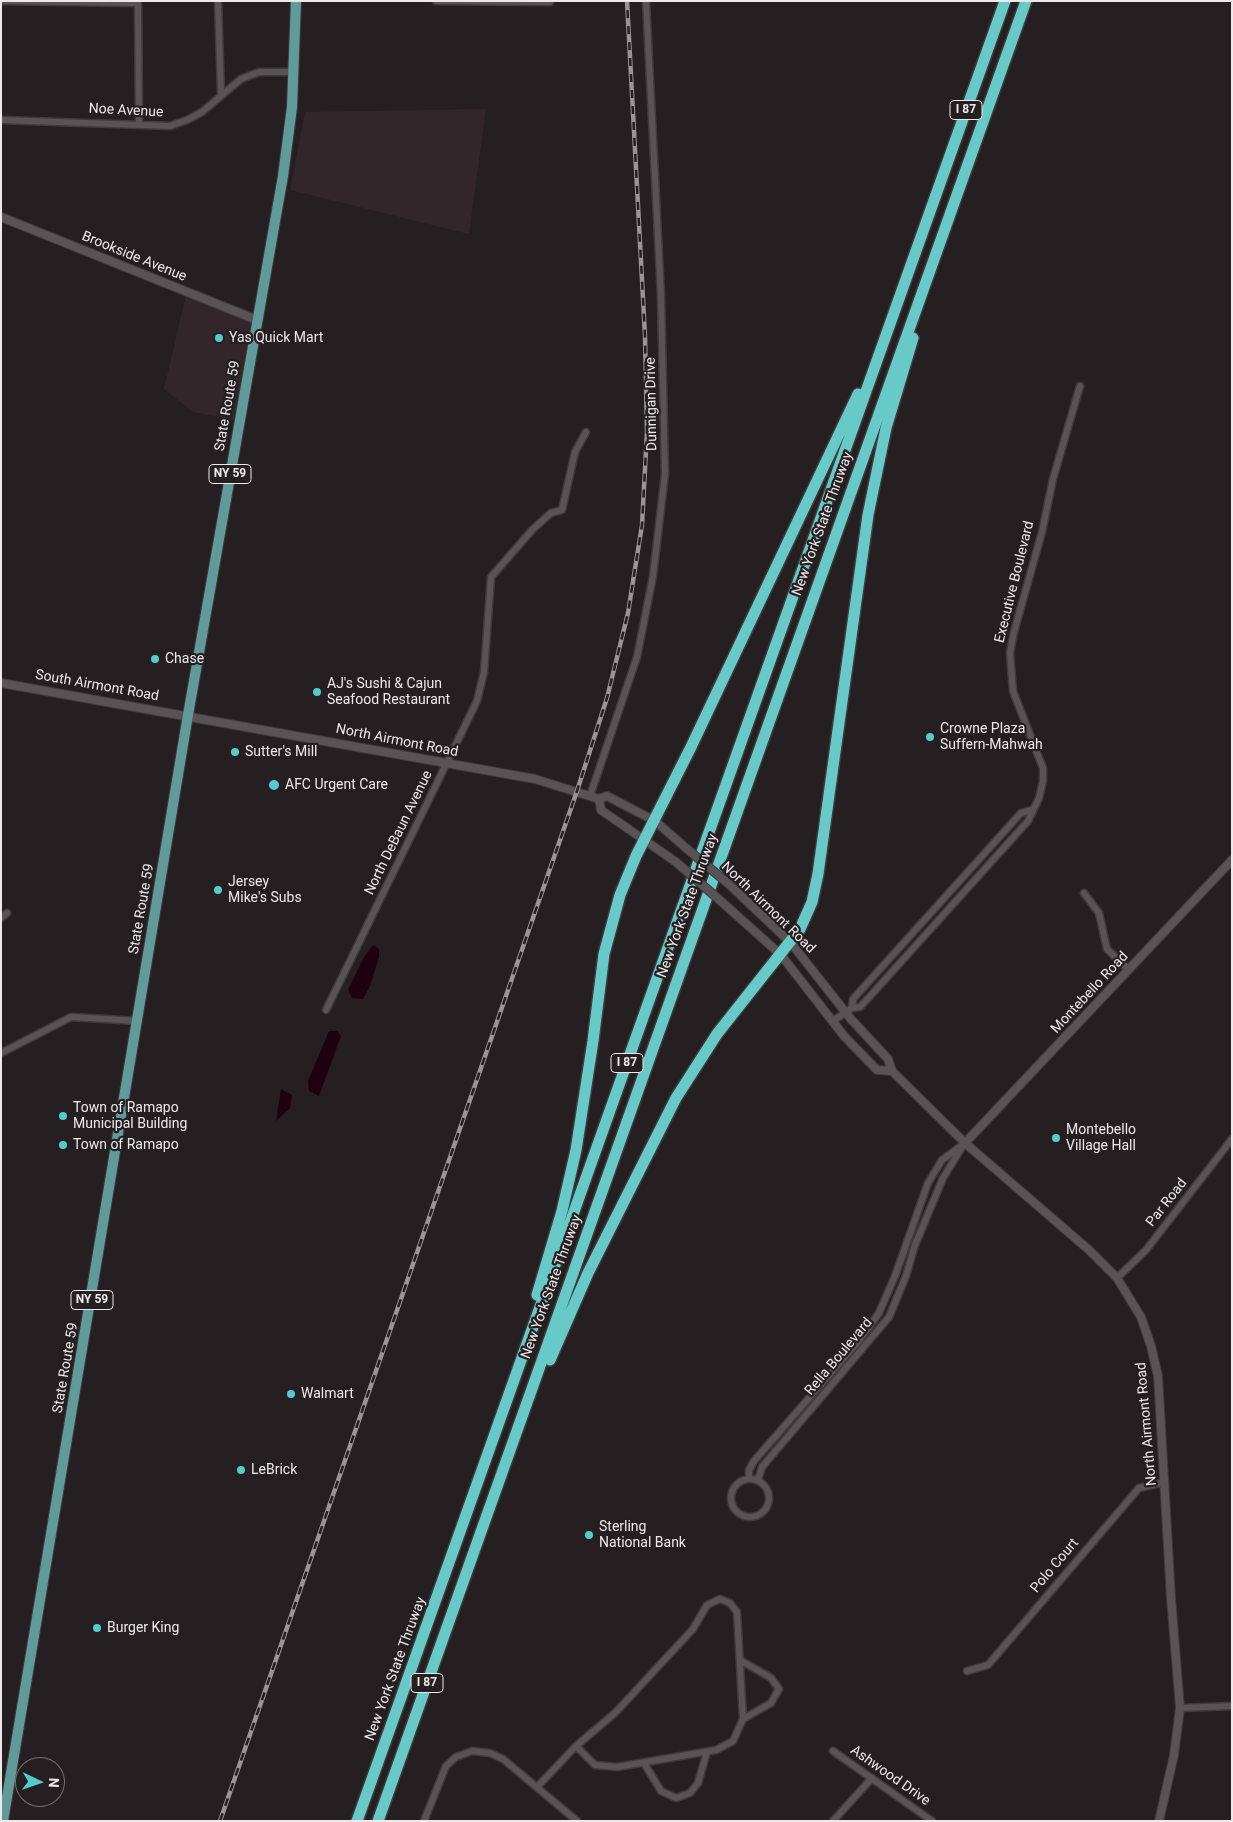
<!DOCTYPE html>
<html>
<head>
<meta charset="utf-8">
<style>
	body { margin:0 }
	#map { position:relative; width:1233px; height:1822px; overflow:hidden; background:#251f21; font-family:Roboto,sans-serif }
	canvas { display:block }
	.frame { position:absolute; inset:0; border:2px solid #ede9ea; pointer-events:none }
	.north { position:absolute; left:15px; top:1757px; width:50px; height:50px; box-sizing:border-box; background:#251f21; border:1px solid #757071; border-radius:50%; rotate:93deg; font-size:14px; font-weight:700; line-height:20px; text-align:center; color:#ede9ea }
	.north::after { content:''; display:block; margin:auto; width:18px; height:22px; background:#52cdcc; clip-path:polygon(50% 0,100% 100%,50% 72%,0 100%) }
</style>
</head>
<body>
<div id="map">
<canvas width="1233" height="1822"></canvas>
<div class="frame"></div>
<div class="north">N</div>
</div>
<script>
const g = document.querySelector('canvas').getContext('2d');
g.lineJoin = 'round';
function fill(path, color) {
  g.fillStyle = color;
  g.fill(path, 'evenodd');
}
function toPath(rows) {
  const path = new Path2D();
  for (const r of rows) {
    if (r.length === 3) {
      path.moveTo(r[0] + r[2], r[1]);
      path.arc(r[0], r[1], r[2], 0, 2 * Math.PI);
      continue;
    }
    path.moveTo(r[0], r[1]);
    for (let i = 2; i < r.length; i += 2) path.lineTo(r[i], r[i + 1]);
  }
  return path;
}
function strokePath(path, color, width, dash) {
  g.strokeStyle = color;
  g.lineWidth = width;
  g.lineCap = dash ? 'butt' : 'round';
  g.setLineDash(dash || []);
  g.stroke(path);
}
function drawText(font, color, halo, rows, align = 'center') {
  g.font = font + ' Roboto,sans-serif';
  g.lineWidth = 4.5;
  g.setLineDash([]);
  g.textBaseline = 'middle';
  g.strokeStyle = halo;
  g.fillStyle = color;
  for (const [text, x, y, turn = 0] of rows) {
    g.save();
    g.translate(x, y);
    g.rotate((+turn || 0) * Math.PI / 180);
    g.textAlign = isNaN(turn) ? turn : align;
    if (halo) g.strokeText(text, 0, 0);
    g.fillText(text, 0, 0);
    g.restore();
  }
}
const built = toPath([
	[486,109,469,234,290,190,305,112],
	[186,295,252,322,234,420,193,412,164,389]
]);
const water = toPath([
	[373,945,379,949,379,957,370,986,363,999,352,998,348,990,364,957],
	[329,1031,337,1031,341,1036,319,1096,309,1091,308,1081],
	[281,1089,292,1095,290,1108,276,1121]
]);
const minor = toPath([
	[1,1,138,3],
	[138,1,139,123],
	[218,1,221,94],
	[436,1,550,2],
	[1,120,170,126,187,120,202,112,241,79,259,72,294,72],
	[590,796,637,657,653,576,665,474,661,296,646,1],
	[1084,893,1099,913,1107,949,1129,970],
	[1,918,7,913],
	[852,1008,853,999,1021,813,1032,810],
	[326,1010,477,701,484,672,491,577,533,529,551,513,562,510,575,452,586,432],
	[833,1021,852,1008,860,1007,872,994,1028,821,1039,798,1043,781,1043,768,1013,691,1010,653,1014,632,1042,532,1053,479,1080,386],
	[1,1053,71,1017,138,1021],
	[1117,1278,1146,1250,1232,1139],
	[750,1498,19],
	[749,1479,749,1470,754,1461,858,1342,879,1313,895,1276,928,1183,942,1160,965,1143],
	[758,1480,762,1467,889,1317,906,1276,915,1245,943,1178,964,1144],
	[740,1660,771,1678,779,1689,771,1703,743,1719],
	[967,1671,988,1665,1139,1488,1165,1482],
	[1180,1708,1232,1706],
	[833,1751,932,1821],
	[644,1763,661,1791,676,1798,690,1793,698,1783,707,1752],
	[537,1787,576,1746,595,1765,617,1767,716,1750,733,1741,743,1719,737,1612,730,1603,720,1599,707,1605,693,1629,615,1713,576,1746],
	[424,1821,446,1766,456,1757,472,1751,490,1753,503,1759,577,1821],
	[833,1821,872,1778]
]);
const tertiary = toPath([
	[1,217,257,320],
	[1,683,535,779,599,799,607,796,655,821,686,848],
	[599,799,601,810,676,862],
	[731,886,791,943,850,1018,888,1059,892,1071,965,1143,1089,1250,1117,1278,1141,1317,1151,1346,1158,1376,1171,1598,1180,1708,1174,1755,1159,1821],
	[723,903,781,955,844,1036,877,1070,892,1071],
	[965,1143,1232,860]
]);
const primary = toPath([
	[3,1821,188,715,283,176,292,107,296,1]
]);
const motorway = toPath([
	[537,1295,562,1211,576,1150,593,1041,604,954,620,895,636,856,691,747,858,394],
	[550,1360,588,1273,676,1098,717,1034,800,929,812,902,818,874,868,515,886,428,913,338],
	[357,1821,1005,1],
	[378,1821,1026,1]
]);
const rail = toPath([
	[220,1821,577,791,607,698,628,613,642,525,647,432,645,336,627,1]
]);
const tertiaryBridge = toPath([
	[686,848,731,886],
	[676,862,723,903]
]);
const markers = [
	[219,338,5,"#52cdcc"],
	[155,659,5,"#52cdcc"],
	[317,692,5,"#52cdcc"],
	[930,737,5,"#52cdcc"],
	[235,752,5,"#52cdcc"],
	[274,785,6,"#52cdcc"],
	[218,890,5,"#52cdcc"],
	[63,1116,5,"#52cdcc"],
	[1056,1138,5,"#52cdcc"],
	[63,1145,5,"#52cdcc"],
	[291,1394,5,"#52cdcc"],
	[241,1470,5,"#52cdcc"],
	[589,1535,5,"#52cdcc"],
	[97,1628,5,"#52cdcc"]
];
const shields = [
	[966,110,32],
	[230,474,42],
	[627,1063,32],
	[92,1300,42],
	[427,1683,32]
];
const shieldNames = [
	["I 87",966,110],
	["NY 59",230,474],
	["I 87",627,1063],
	["NY 59",92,1300],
	["I 87",427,1683]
];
const streetNames = [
	["Noe Avenue",126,111,3],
	["Brookside Avenue",134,257,22],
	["Dunnigan Drive",652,404,-91],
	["State Route 59",228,406,-80],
	["New York State Thruway",823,524,-70],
	["Executive Boulevard",1015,582,-76],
	["South Airmont Road",97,686,10],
	["North Airmont Road",397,741,11],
	["North DeBaun Avenue",399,833,-64],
	["New York State Thruway",688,906,-70],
	["North Airmont Road",768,908,44],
	["State Route 59",142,909,-80],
	["Montebello Road",1090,993,-47],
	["Par Road",1167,1203,-52],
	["New York State Thruway",552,1287,-70],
	["Rella Boulevard",839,1357,-50],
	["State Route 59",66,1368,-80],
	["North Airmont Road",1147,1424,-95],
	["Polo Court",1055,1566,-50],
	["New York State Thruway",396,1669,-70],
	["Ashwood Drive",890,1776,35]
];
const poiNames = [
	["Yas Quick Mart",229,338],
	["Chase",165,659],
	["AJ's Sushi & Cajun",327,684],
	["Seafood Restaurant",327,700],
	["Crowne Plaza",940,729],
	["Suffern-Mahwah",940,745],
	["Sutter's Mill",245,752],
	["AFC Urgent Care",285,785],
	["Jersey",228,882],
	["Mike's Subs",228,898],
	["Town of Ramapo",73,1108],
	["Municipal Building",73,1124],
	["Montebello",1066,1130],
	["Village Hall",1066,1146],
	["Town of Ramapo",73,1145],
	["Walmart",301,1394],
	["LeBrick",251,1470],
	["Sterling",599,1527],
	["National Bank",599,1543],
	["Burger King",107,1628]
];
fill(built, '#32262a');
fill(water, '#1f000e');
strokePath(minor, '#3f3a3c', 9);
strokePath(tertiary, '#3f3a3c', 10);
strokePath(primary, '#3f3a3c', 12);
strokePath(motorway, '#3f3a3c', 14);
strokePath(minor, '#595355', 6);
strokePath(tertiary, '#595355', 8);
strokePath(primary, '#619a9b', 10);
strokePath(motorway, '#67cac9', 11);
strokePath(rail, '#999596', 4.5);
strokePath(rail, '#251f21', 2.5, [8]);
strokePath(tertiaryBridge, '#3f3a3c', 10, []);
strokePath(tertiaryBridge, '#595355', 8);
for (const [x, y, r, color] of markers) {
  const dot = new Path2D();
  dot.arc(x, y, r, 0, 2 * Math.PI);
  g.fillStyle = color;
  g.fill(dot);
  strokePath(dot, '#251f21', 2);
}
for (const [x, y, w] of shields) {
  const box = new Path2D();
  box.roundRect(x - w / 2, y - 9.5, w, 19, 4);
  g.fillStyle = '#251f21';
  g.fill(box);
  strokePath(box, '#ede9ea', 1);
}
drawText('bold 12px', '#ede9ea', null, shieldNames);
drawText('14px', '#ede9ea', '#251f21', streetNames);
drawText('14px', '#ede9ea', '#251f21', poiNames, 'left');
</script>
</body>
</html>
